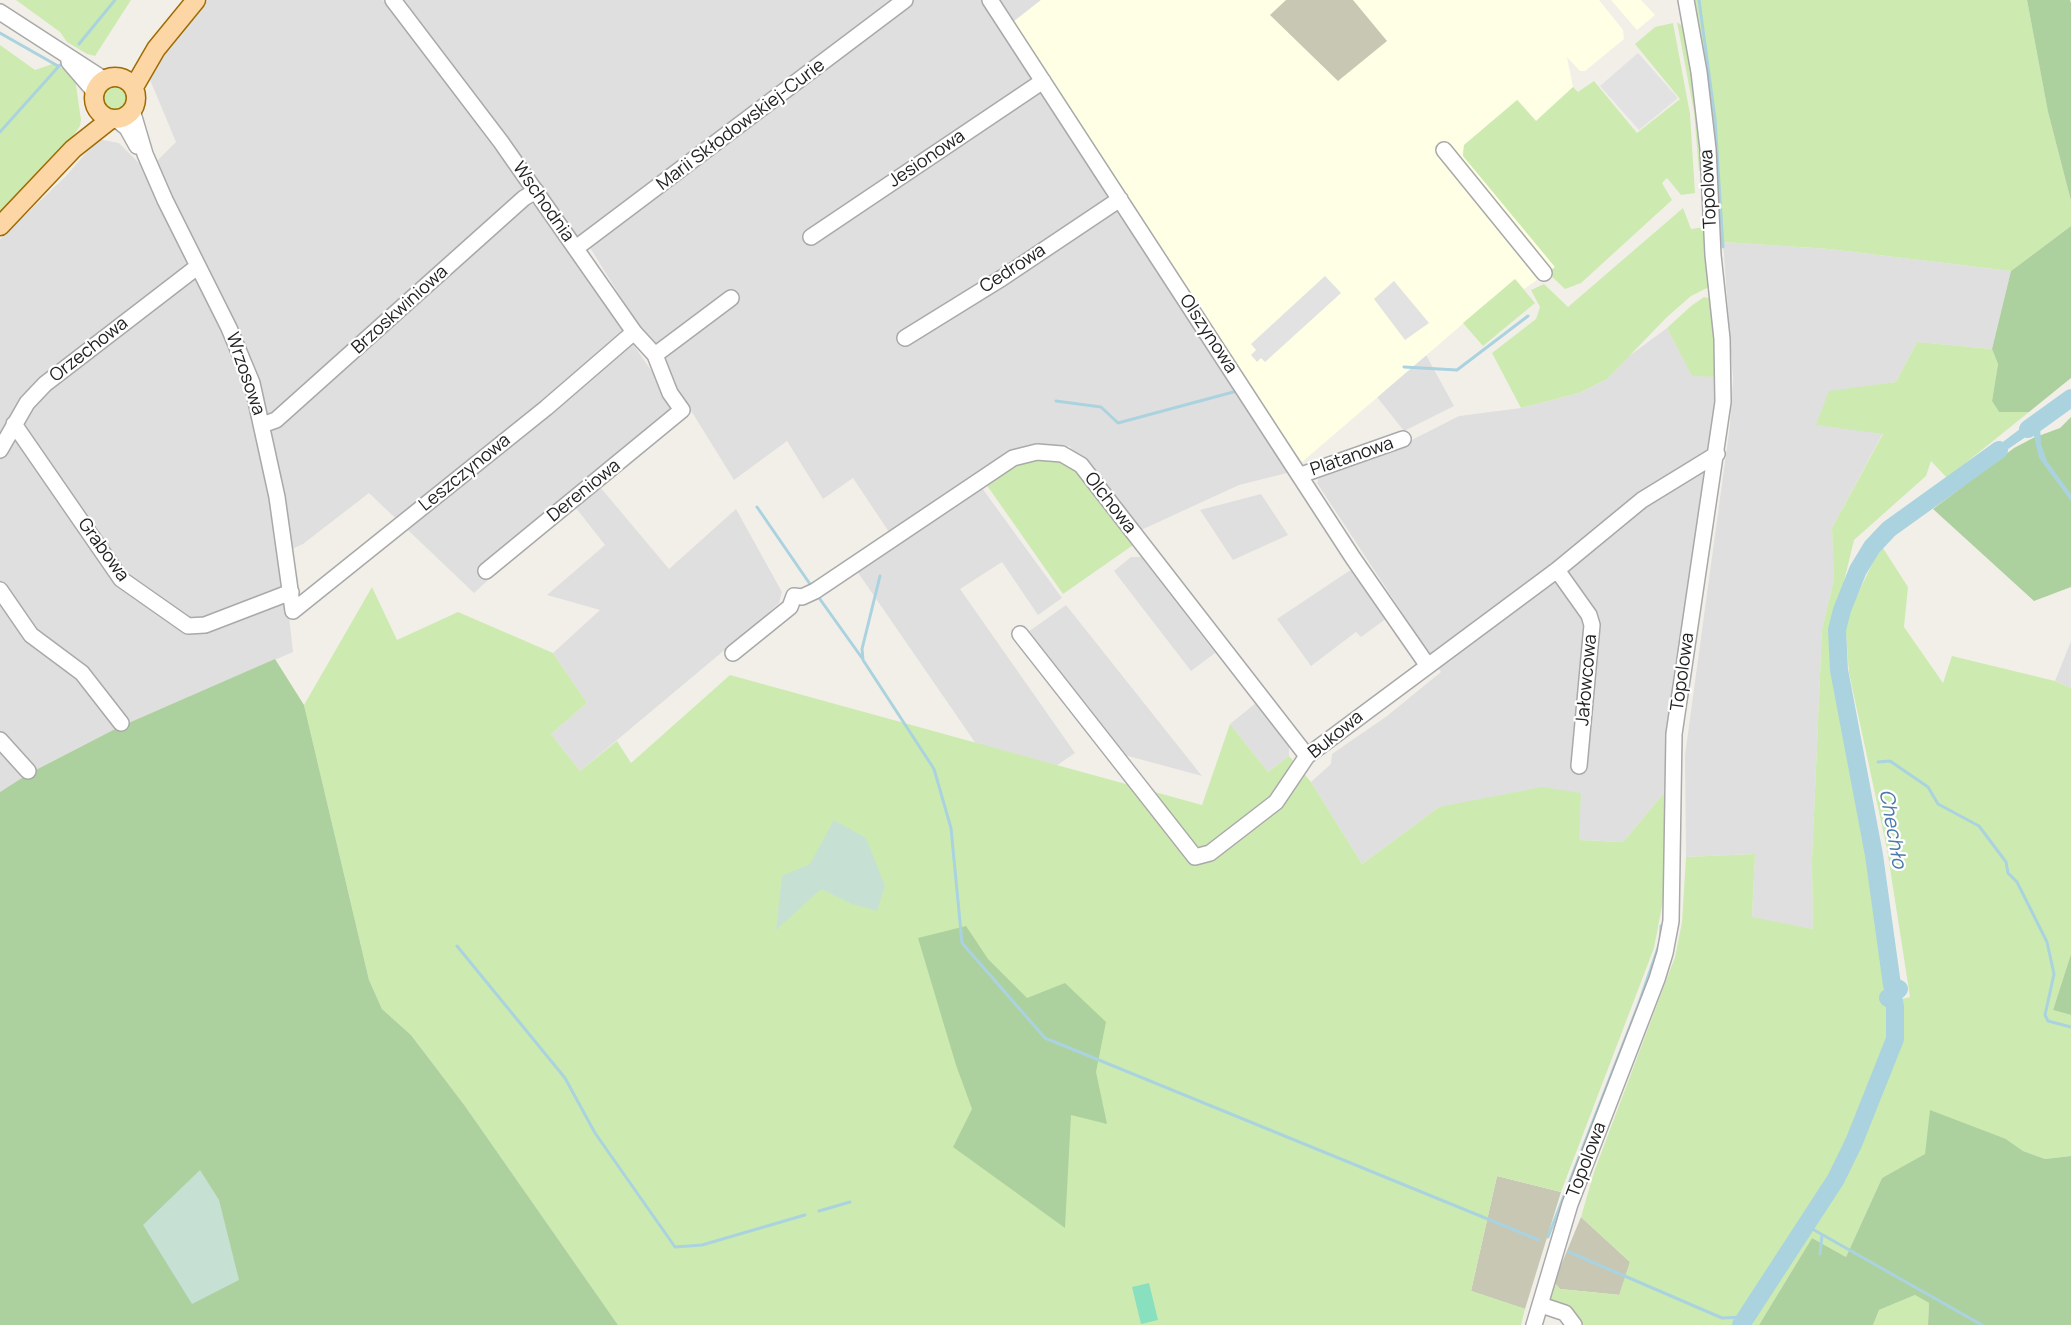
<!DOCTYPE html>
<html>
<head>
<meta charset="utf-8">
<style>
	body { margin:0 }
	canvas { display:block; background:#f2efe9 }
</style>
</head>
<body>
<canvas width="2071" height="1325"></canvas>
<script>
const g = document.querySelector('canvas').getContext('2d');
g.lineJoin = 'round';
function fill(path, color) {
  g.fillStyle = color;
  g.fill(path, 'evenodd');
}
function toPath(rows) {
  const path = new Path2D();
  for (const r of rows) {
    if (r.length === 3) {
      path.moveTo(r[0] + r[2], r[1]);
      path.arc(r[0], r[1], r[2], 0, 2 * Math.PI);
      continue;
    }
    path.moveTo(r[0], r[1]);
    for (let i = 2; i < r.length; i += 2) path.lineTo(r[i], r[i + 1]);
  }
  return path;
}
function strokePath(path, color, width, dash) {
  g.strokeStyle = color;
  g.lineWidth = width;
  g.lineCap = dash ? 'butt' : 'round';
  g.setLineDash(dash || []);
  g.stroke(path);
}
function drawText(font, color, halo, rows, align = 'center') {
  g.font = font + ' Manrope,sans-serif';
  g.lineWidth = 4.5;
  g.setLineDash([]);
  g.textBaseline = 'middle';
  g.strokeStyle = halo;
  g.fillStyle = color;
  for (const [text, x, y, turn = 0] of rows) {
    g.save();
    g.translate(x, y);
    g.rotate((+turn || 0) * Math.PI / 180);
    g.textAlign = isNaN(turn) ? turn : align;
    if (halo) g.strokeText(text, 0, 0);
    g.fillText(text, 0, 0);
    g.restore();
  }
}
const residential = toPath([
	[208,0,383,0,521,184,523,187,519,195,527,205,536,204,682,415,550,524,474,593,369,493,303,544,290,550,269,433,168,199,157,161,176,142,148,75],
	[399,0,897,0,582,236,574,235],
	[911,0,986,0,1289,463,1287,473,1239,485,1139,531,1108,488,1069,446,1027,449,974,477,1062,598,1038,615,1002,562,960,589,1075,753,1012,796,850,561,891,535,853,478,823,499,787,441,734,480,589,246],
	[997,0,1041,0,1013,22],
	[98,139,119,143,140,164,248,385,284,571,293,652,117,728,28,774,0,792,0,239,66,176],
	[1723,242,1829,249,2011,271,1992,349,1917,342,1896,382,1829,392,1817,425,1883,433,1832,528,1834,579,1822,630,1812,860,1813,929,1752,918,1755,854,1686,857,1685,755,1730,425,1733,379],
	[1667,328,1692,375,1719,377,1715,424,1674,670,1664,793,1623,842,1579,840,1439,807,1362,864,1311,782,1331,764,1332,754,1387,716,1441,672,1317,483,1321,473,1400,446,1459,416,1521,408,1579,393,1607,379,1625,359],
	[1426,355,1454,406,1404,431,1377,397],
	[600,487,669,569,736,509,782,592,779,603,764,617,580,771,551,734,587,703,553,653,600,610,547,595,605,545,576,508],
	[1261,494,1288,535,1233,560,1200,510],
	[1131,557,1141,557,1215,653,1191,671,1114,571],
	[1349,571,1356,571,1387,618,1361,637,1356,632,1311,666,1277,619],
	[1066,605,1202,776,1117,753,1028,632],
	[2071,641,2071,688,2055,681],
	[1256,703,1289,747,1289,756,1268,772,1230,724]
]);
const education = toPath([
	[1041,0,1599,0,1623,30,1624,39,1585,71,1580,71,1567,57,1573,87,1536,121,1518,100,1464,145,1463,150,1463,156,1555,267,1524,289,1515,279,1302,462,1222,346,1013,22],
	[1611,0,1641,0,1655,15,1637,30]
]);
const construction = toPath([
	[1286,0,1353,0,1387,41,1338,81,1270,15],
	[1497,1176,1561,1192,1525,1309,1471,1291],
	[1581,1217,1630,1262,1620,1295,1560,1289,1554,1282]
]);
const grass = toPath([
	[16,0,131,0,95,56,87,54,67,42,60,32],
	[1693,0,2027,0,2048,112,2071,201,2071,226,2011,271,1829,249,1723,242,1719,169,1714,169],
	[1677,22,1685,28,1694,72,1703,171,1699,171,1694,112],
	[1673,23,1690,114,1695,193,1681,195,1667,178,1662,183,1672,200,1581,283,1565,289,1548,273,1555,267,1463,156,1464,145,1517,100,1536,121,1573,87,1578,92,1594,81,1637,133,1680,99,1635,44,1655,27],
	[0,45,35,70,55,63,75,78,81,120,80,126,55,162,0,218],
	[116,97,14],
	[1683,208,1691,229,1705,227,1710,280,1707,288,1691,296,1667,317,1607,379,1579,393,1521,408,1492,353,1536,319,1540,307,1531,290,1544,284,1568,307],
	[1515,279,1535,303,1483,346,1463,323],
	[1704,297,1709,298,1713,304,1719,377,1692,376,1667,328,1691,306],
	[1917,342,1992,349,1998,364,1992,401,1999,412,2029,412,1947,478,1931,461,1926,476,1854,540,1838,606,1832,636,1836,674,1868,844,1894,1019,1892,1039,1844,1154,1737,1325,1578,1325,1549,1302,1554,1282,1560,1289,1619,1295,1630,1262,1581,1217,1594,1172,1675,957,1682,922,1686,857,1755,854,1752,917,1813,929,1812,860,1822,630,1834,579,1832,528,1883,434,1816,425,1829,391,1896,382],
	[1048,458,1077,467,1136,543,1063,594,986,484,1020,463],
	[1881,545,1908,587,1904,627,1943,683,1952,656,2055,681,2071,688,2071,954,2053,1010,2071,1015,2071,1156,2045,1159,2023,1151,2006,1139,1925,1155,1882,1178,1846,1257,1812,1238,1759,1325,1745,1325,1856,1149,1898,1041,1898,1000,1910,997,1887,849,1849,673,1845,621],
	[372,587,397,640,458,612,553,653,587,703,551,734,580,771,617,741,631,763,730,675,1202,805,1230,724,1268,772,1289,756,1311,782,1362,864,1439,807,1542,787,1581,793,1579,840,1623,842,1664,793,1666,885,1654,948,1561,1192,1497,1176,1471,1291,1525,1309,1521,1325,618,1325,465,1106,411,1035,382,1009,369,980,304,705],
	[1915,1295,1929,1303,1928,1325,1873,1325,1879,1310]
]);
const forest = toPath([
	[2027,0,2070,0,2071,3,2071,201,2048,112],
	[2071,226,2071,378,2029,412,1999,412,1992,401,1998,364,1992,349,2011,271],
	[2071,417,2071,587,2034,601,1933,509,2014,448,2033,438,2060,428],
	[275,659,304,705,369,980,382,1009,411,1035,465,1106,618,1325,0,1325,0,792,28,774,117,728],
	[966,926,988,959,1027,998,1065,983,1106,1022,1096,1072,1107,1124,1071,1115,1065,1228,953,1147,972,1109,956,1065,918,938],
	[2071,954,2071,1015,2053,1010],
	[1930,1110,2006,1139,2023,1151,2045,1159,2071,1156,2071,1325,1928,1325,1929,1303,1915,1295,1879,1310,1873,1325,1759,1325,1812,1238,1846,1257,1882,1178,1925,1154]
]);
const wetland = toPath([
	[834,820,866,838,885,886,877,911,852,904,821,889,776,930,782,876,810,864],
	[200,1170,219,1200,239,1280,192,1304,143,1225]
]);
const pitch = toPath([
	[1149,1283,1158,1320,1141,1324,1132,1287]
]);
const parking = toPath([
	[1638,53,1678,98,1639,130,1600,86],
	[1325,276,1341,293,1265,362,1261,358,1257,362,1251,355,1256,350,1251,344],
	[1394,281,1429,323,1405,340,1374,299]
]);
const water = toPath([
	[2045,410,2051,417,2040,425,2041,444,2047,461,2071,494,2071,501,2039,458,2033,432,1982,467,1979,460]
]);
const stream = toPath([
	[1699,0,1715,119,1723,247],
	[0,33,58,66],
	[79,44,115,0],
	[0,132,60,65],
	[1404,367,1457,370,1528,316],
	[1056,401,1101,407,1118,423,1237,391],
	[757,507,812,587],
	[880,576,862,649,863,660,934,769,951,828,962,943,1045,1038,1539,1240],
	[817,595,862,658],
	[1849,739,1853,740],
	[1853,742,1859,743],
	[1878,762,1890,761,1928,787,1938,804,1979,826,2006,862,2008,873,2017,882,2047,942,2054,974,2045,1015,2048,1021,2071,1027],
	[457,946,565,1078,595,1133,675,1247,702,1245,805,1215],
	[819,1211,850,1202],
	[1807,1226,1982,1325],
	[1548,1237,1639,1003,1660,942,1661,926],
	[1569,1252,1722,1318,1746,1317],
	[1820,1254,1822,1235],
	[1742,1323,1742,1325]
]);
const river = toPath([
	[2028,429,2071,398],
	[1741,1325,1836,1179,1854,1142,1895,1039,1895,1007,1894,1001,1888,998,1899,989,1892,985,1874,855,1839,670,1837,630,1842,610,1858,570,1872,547,1889,529,1999,450]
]);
const minor = toPath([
	[393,0,501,142,634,332,655,355,670,393,682,410,486,571],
	[990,0,1353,558,1428,666],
	[0,12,105,80],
	[69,62,94,91],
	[132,110,145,154,165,200,229,328,252,383,277,497,293,611],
	[117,120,127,128,137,146],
	[1444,150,1544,273],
	[811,237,1043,81],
	[576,248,905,0],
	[905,338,1002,278,1120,199],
	[655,355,731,298],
	[14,424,121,579,188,626,205,625,291,592],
	[262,425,276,420,524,198,536,191],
	[0,450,27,403,45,384,197,267],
	[1301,475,1403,439],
	[1557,570,1589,615,1592,625,1579,766],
	[0,590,31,635,82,673,121,723],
	[293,611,546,408,634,332],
	[1020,634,1195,857,1210,853,1276,802,1307,756,1557,570,1642,500,1717,454],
	[733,653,790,607,794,596,802,597,815,591,1013,458,1037,452,1062,454,1081,465,1307,756],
	[0,740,28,771],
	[1547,1307,1565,1313,1574,1325],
	[1534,1325,1570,1204,1657,979,1665,953,1671,921,1674,734,1723,402,1722,339,1713,255,1708,149,1699,72,1686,0]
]);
const major = toPath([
	[115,98,21],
	[134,87,156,49,196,0],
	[0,226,73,149,111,119]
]);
const streetNames = [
	["Marii Skłodowskiej-Curie",741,125,-37],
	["Jesionowa",927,159,-34],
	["Topolowa",1709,189,-93],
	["Wschodnia",543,202,55],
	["Cedrowa",1013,269,-33],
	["Brzoskwiniowa",400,310,-42],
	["Olszynowa",1208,334,57],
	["Orzechowa",89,350,-38],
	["Wrzosowa",245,374,71],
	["Platanowa",1352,457,-19],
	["Leszczynowa",465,473,-39],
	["Dereniowa",584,491,-39],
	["Olchowa",1110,503,52],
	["Grabowa",103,550,54],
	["Topolowa",1683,672,-82],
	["Jałowcowa",1587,680,-85],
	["Bukowa",1336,735,-39],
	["Topolowa",1587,1160,-69]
];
const waterNames = [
	["Chechło",1892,829,80]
];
fill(residential, '#e0dfdf');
fill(education, '#ffffe5');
fill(construction, '#c7c7b4');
fill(grass, '#cdebb0');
fill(forest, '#add19e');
fill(wetland, '#c6e0d4');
fill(pitch, '#88e0be');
fill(parking, '#e2e2e2');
fill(water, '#aad3df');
strokePath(stream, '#aad3df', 3);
strokePath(river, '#aad3df', 18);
strokePath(minor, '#a9a9a9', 18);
strokePath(major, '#a06b00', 21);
strokePath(minor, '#fff', 15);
strokePath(major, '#fcd6a4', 18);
drawText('18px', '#222', '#fff', streetNames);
drawText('italic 20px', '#4a7aab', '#fff', waterNames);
</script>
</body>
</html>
